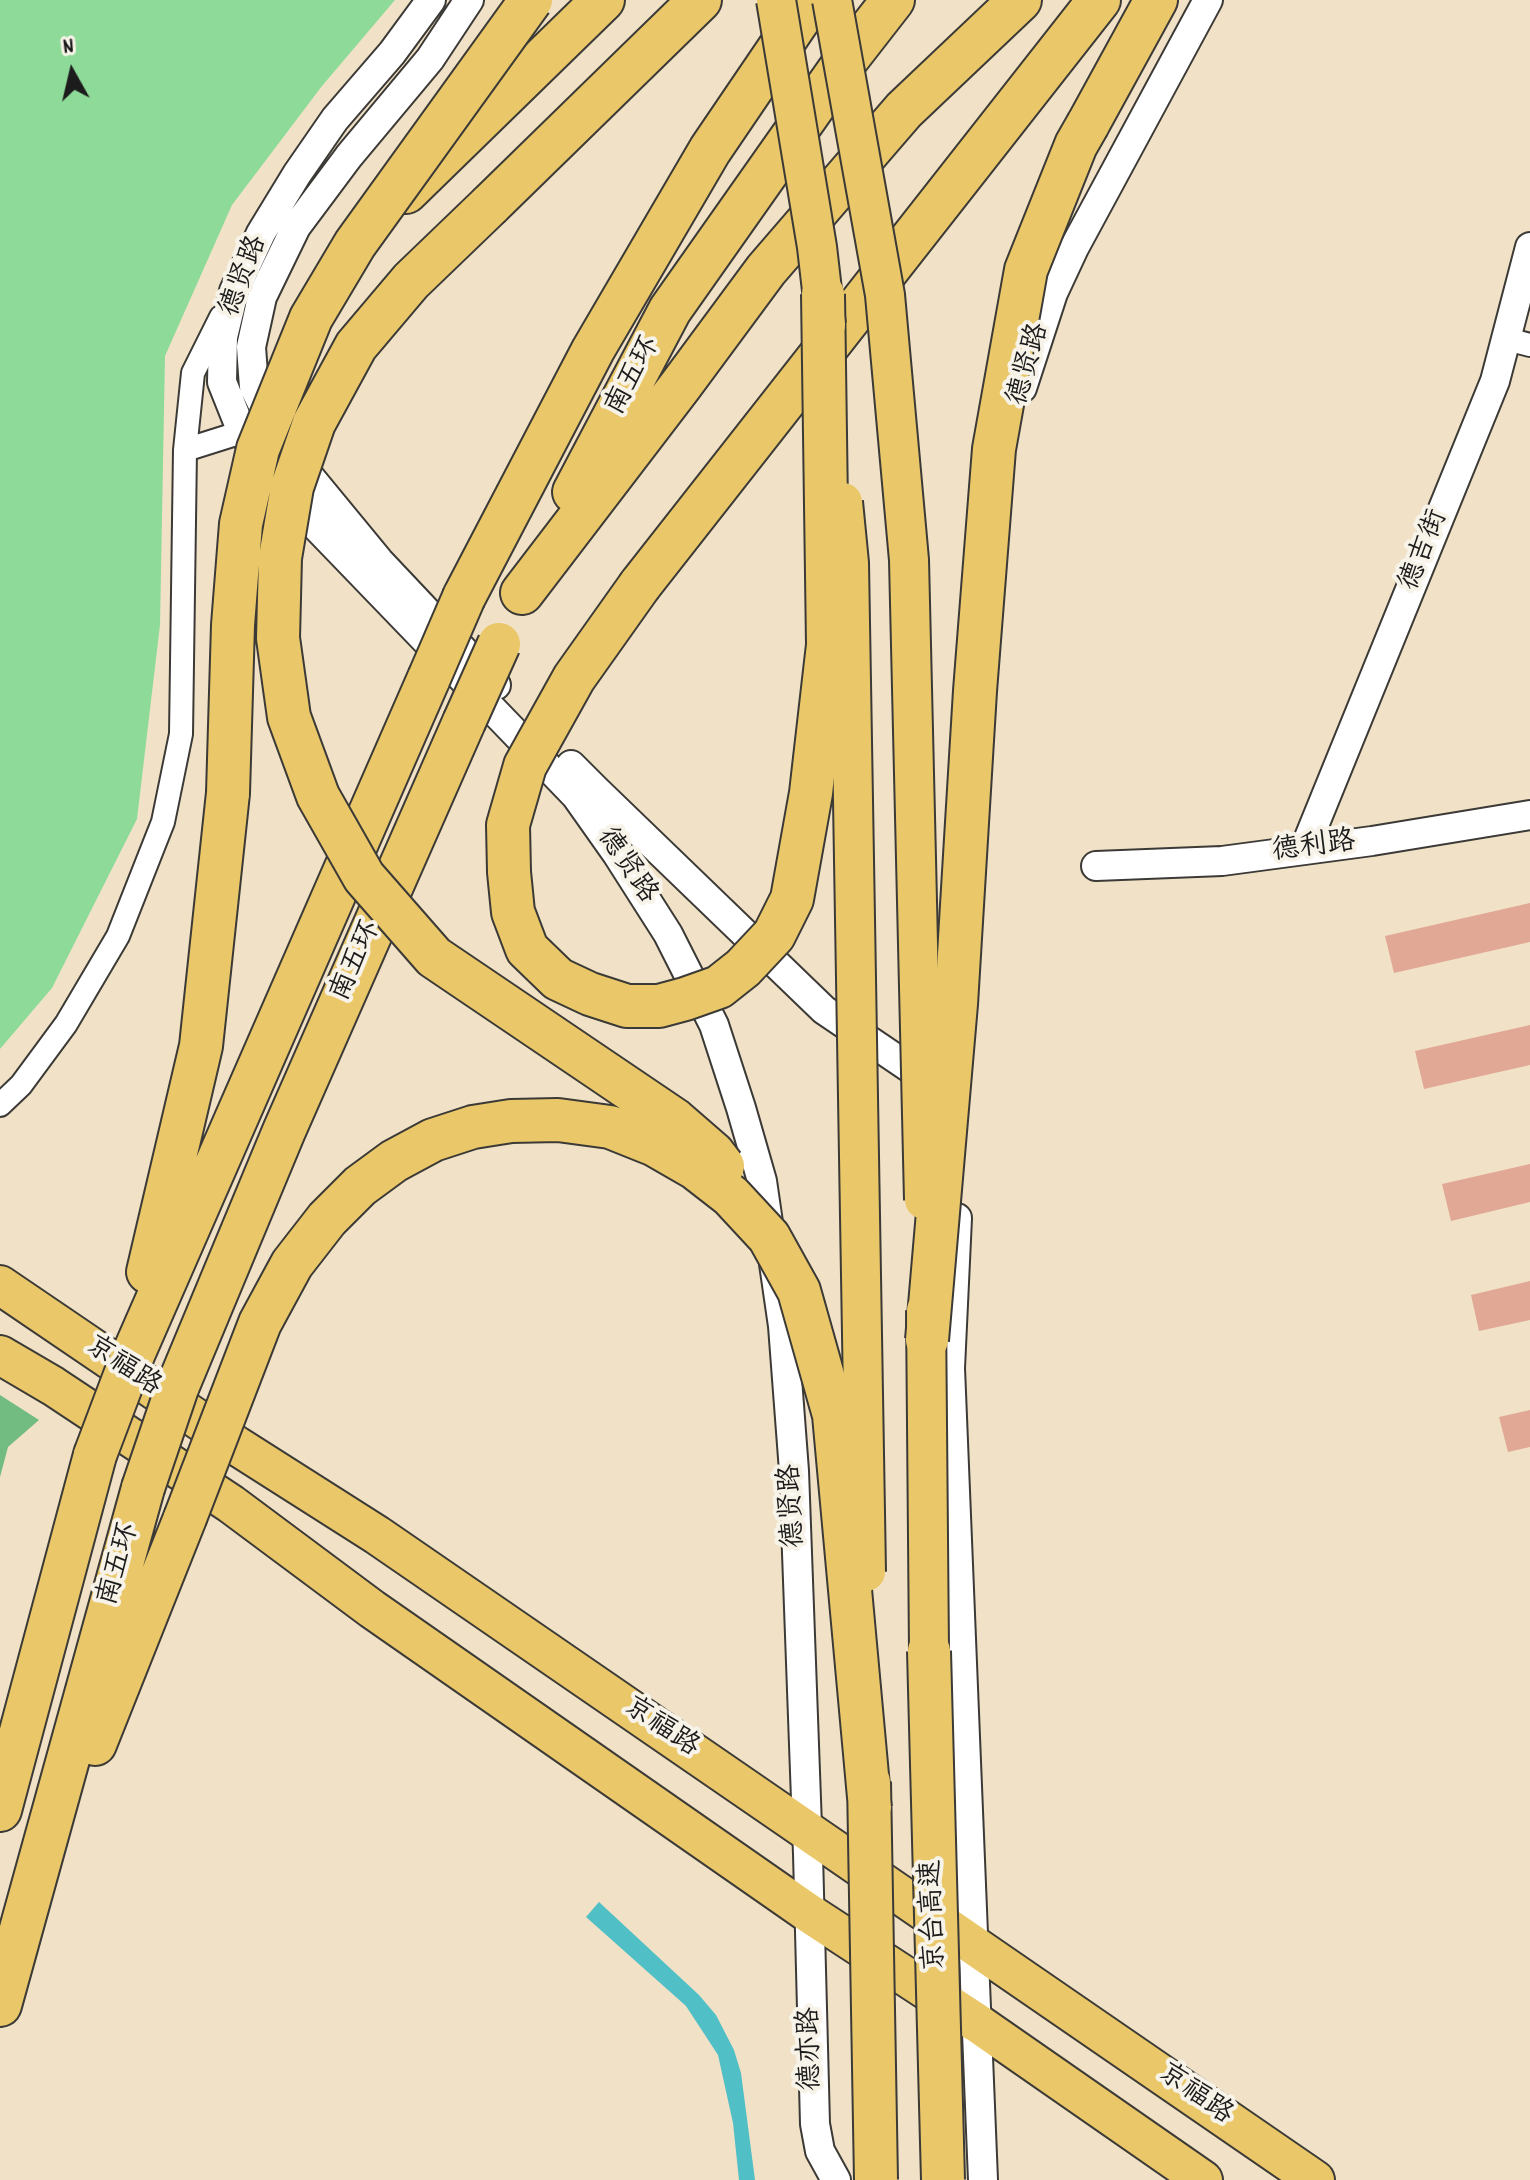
<!DOCTYPE html>
<html>
<head>
<meta charset="utf-8">
<style>
	body { margin:0 }
	#map { position:relative; width:1530px; height:2180px; overflow:hidden; background:#f1e2c7; font-family:Dekko,sans-serif }
	canvas { display:block }
	.north { position:absolute; left:32px; top:32px; width:80px; height:80px; -webkit-text-stroke:6px #f7f3e8; paint-order:stroke; rotate:352deg; font-size:22px; font-weight:700; line-height:32px; text-align:center; color:#1c1c1c }
	.north::after { content:''; display:block; margin:auto; width:28px; height:36px; background:#1c1c1c; clip-path:polygon(50% 0,100% 100%,50% 72%,0 100%) }
</style>
</head>
<body>
<div id="map">
<canvas width="1530" height="2180"></canvas>
<div class="north">N</div>
</div>
<script>
const g = document.querySelector('canvas').getContext('2d');
g.lineJoin = 'round';
function fill(path, color) {
  g.fillStyle = color;
  g.fill(path, 'evenodd');
}
function toPath(rows) {
  const path = new Path2D();
  for (const r of rows) {
    path.moveTo(r[0], r[1]);
    for (let i = 2; i < r.length; i += 2) path.lineTo(r[i], r[i + 1]);
  }
  return path;
}
function strokePath(path, color, width, dash) {
  g.strokeStyle = color;
  g.lineWidth = width;
  g.lineCap = dash ? 'butt' : 'round';
  g.setLineDash(dash || []);
  g.stroke(path);
}
function drawText(font, color, halo, rows, align = 'center') {
  g.font = font + ' Dekko,"LXGW WenKai TC",sans-serif';
  g.lineWidth = 8;
  g.setLineDash([]);
  g.textBaseline = 'middle';
  g.strokeStyle = halo;
  g.fillStyle = color;
  for (const [text, x, y, turn = 0] of rows) {
    g.save();
    g.translate(x, y);
    g.rotate((+turn || 0) * Math.PI / 180);
    g.textAlign = isNaN(turn) ? turn : align;
    if (halo) g.strokeText(text, 0, 0);
    g.fillText(text, 0, 0);
    g.restore();
  }
}
const green = toPath([
	[0,0,395,0,322,86,232,205,165,356,160,625,137,819,52,988,0,1049]
]);
const forest = toPath([
	[0,1395,39,1420,8,1447,0,1477]
]);
const water = toPath([
	[599,1902,699,1995,716,2015,734,2050,741,2073,755,2180,739,2180,733,2123,718,2055,686,2006,586,1917]
]);
const building = toPath([
	[1530,903,1530,942,1394,973,1385,936],
	[1530,1025,1530,1065,1424,1089,1415,1051],
	[1530,1164,1530,1202,1451,1221,1442,1184],
	[1530,1281,1530,1320,1479,1331,1471,1295],
	[1530,1410,1530,1447,1508,1452,1499,1417]
]);
const minor = toPath([
	[1507,339,1530,345],
	[185,450,242,432],
	[0,1105,21,1085,66,1024,118,936,163,822,181,734,185,450,193,373,221,317]
]);
const tertiary = toPath([
	[431,0,392,53,335,119,297,174,261,233,234,291,223,337,222,382,242,432,304,514,576,796,617,854,668,934,714,1025,741,1108,762,1181,783,1326,794,1471,808,1854,815,2124,820,2151,836,2180],
	[469,0,430,59,349,156,296,227,262,297,251,347,254,387,281,442,379,561,496,685],
	[1022,388,1053,293,1074,248,1208,0],
	[571,765,596,790,824,1010,932,1083],
	[1304,850,1495,381,1530,247],
	[1096,866,1222,861,1372,841,1530,815],
	[957,1218,950,1368,983,2180]
]);
const trunk = toPath([
	[0,1285,237,1446,377,1535,1315,2180],
	[0,1355,53,1386,231,1504,372,1609,810,1914,977,2023,1203,2180]
]);
const motorway = toPath([
	[1088,124,1156,0],
	[406,192,603,0],
	[490,205,700,0],
	[574,492,670,310,844,63,893,0],
	[640,585,1099,0],
	[522,593,681,385,766,270,904,110,1020,0],
	[464,597,593,350,710,150,799,19,815,0],
	[148,1272,201,1046,228,793],
	[132,1357,429,678],
	[177,1388,284,1131,464,722],
	[95,1744,185,1518],
	[0,1810,95,1455],
	[0,2005,143,1488]
]);
const trunkBridge = toPath([
	[776,0,817,247,826,325],
	[832,0,885,295,909,560,924,1200],
	[843,502,849,563,866,1572],
	[926,1310,929,1651]
]);
const motorwayBridge = toPath([
	[490,205,411,281,356,346,314,423,292,487,280,558,278,638,289,717,318,796,364,877,434,957,675,1120,713,1153,723,1166],
	[640,585,574,678,525,766,508,825,509,872,513,912,527,949,558,979,590,994,627,1006,659,1006,685,999,719,987,743,968,774,935,792,899,811,793,828,645,823,294],
	[429,678,464,597],
	[464,722,499,644],
	[228,793,233,625,241,524,258,449,311,318,355,244,531,0],
	[927,1340,956,1004,975,691,994,449,1026,270,1076,145,1088,124],
	[95,1455,132,1357],
	[143,1488,177,1388],
	[185,1518,260,1323,292,1264,327,1219,360,1186,394,1161,433,1140,473,1127,511,1121,558,1120,610,1127,655,1145,695,1168,731,1196,769,1237,799,1291,834,1415,870,1808],
	[929,1651,943,2180],
	[869,1782,876,2180]
]);
const streetNames = [
	["德贤路",246,277,-69],
	["德贤路",1031,365,-74],
	["南五环",635,377,-62],
	["德吉街",1426,551,-68],
	["德利路",1314,849,-7],
	["德贤路",625,867,56],
	["南五环",358,962,-66],
	["京福路",122,1368,34],
	["德贤路",795,1506,-93],
	["南五环",121,1565,-74],
	["京福路",660,1729,34],
	["京台高速",936,1915,-92],
	["德亦路",813,2049,-91],
	["京福路",1194,2096,35]
];
fill(green, '#8edb99');
fill(forest, '#72bb81');
fill(water, '#51bfc6');
fill(building, '#e1a896');
strokePath(minor, '#3c3a36', 26);
strokePath(tertiary, '#3c3a36', 32);
strokePath(trunk, '#3c3a36', 42);
strokePath(motorway, '#3c3a36', 46);
strokePath(minor, '#fff', 22);
strokePath(tertiary, '#fff', 28);
strokePath(trunk, '#eac769', 38);
strokePath(motorway, '#eac769', 42);
strokePath(trunkBridge, '#3c3a36', 42, []);
strokePath(motorwayBridge, '#3c3a36', 46, []);
strokePath(trunkBridge, '#eac769', 38);
strokePath(motorwayBridge, '#eac769', 42);
drawText('28px', '#1c1c1c', '#f7f3e8', streetNames);
</script>
</body>
</html>
